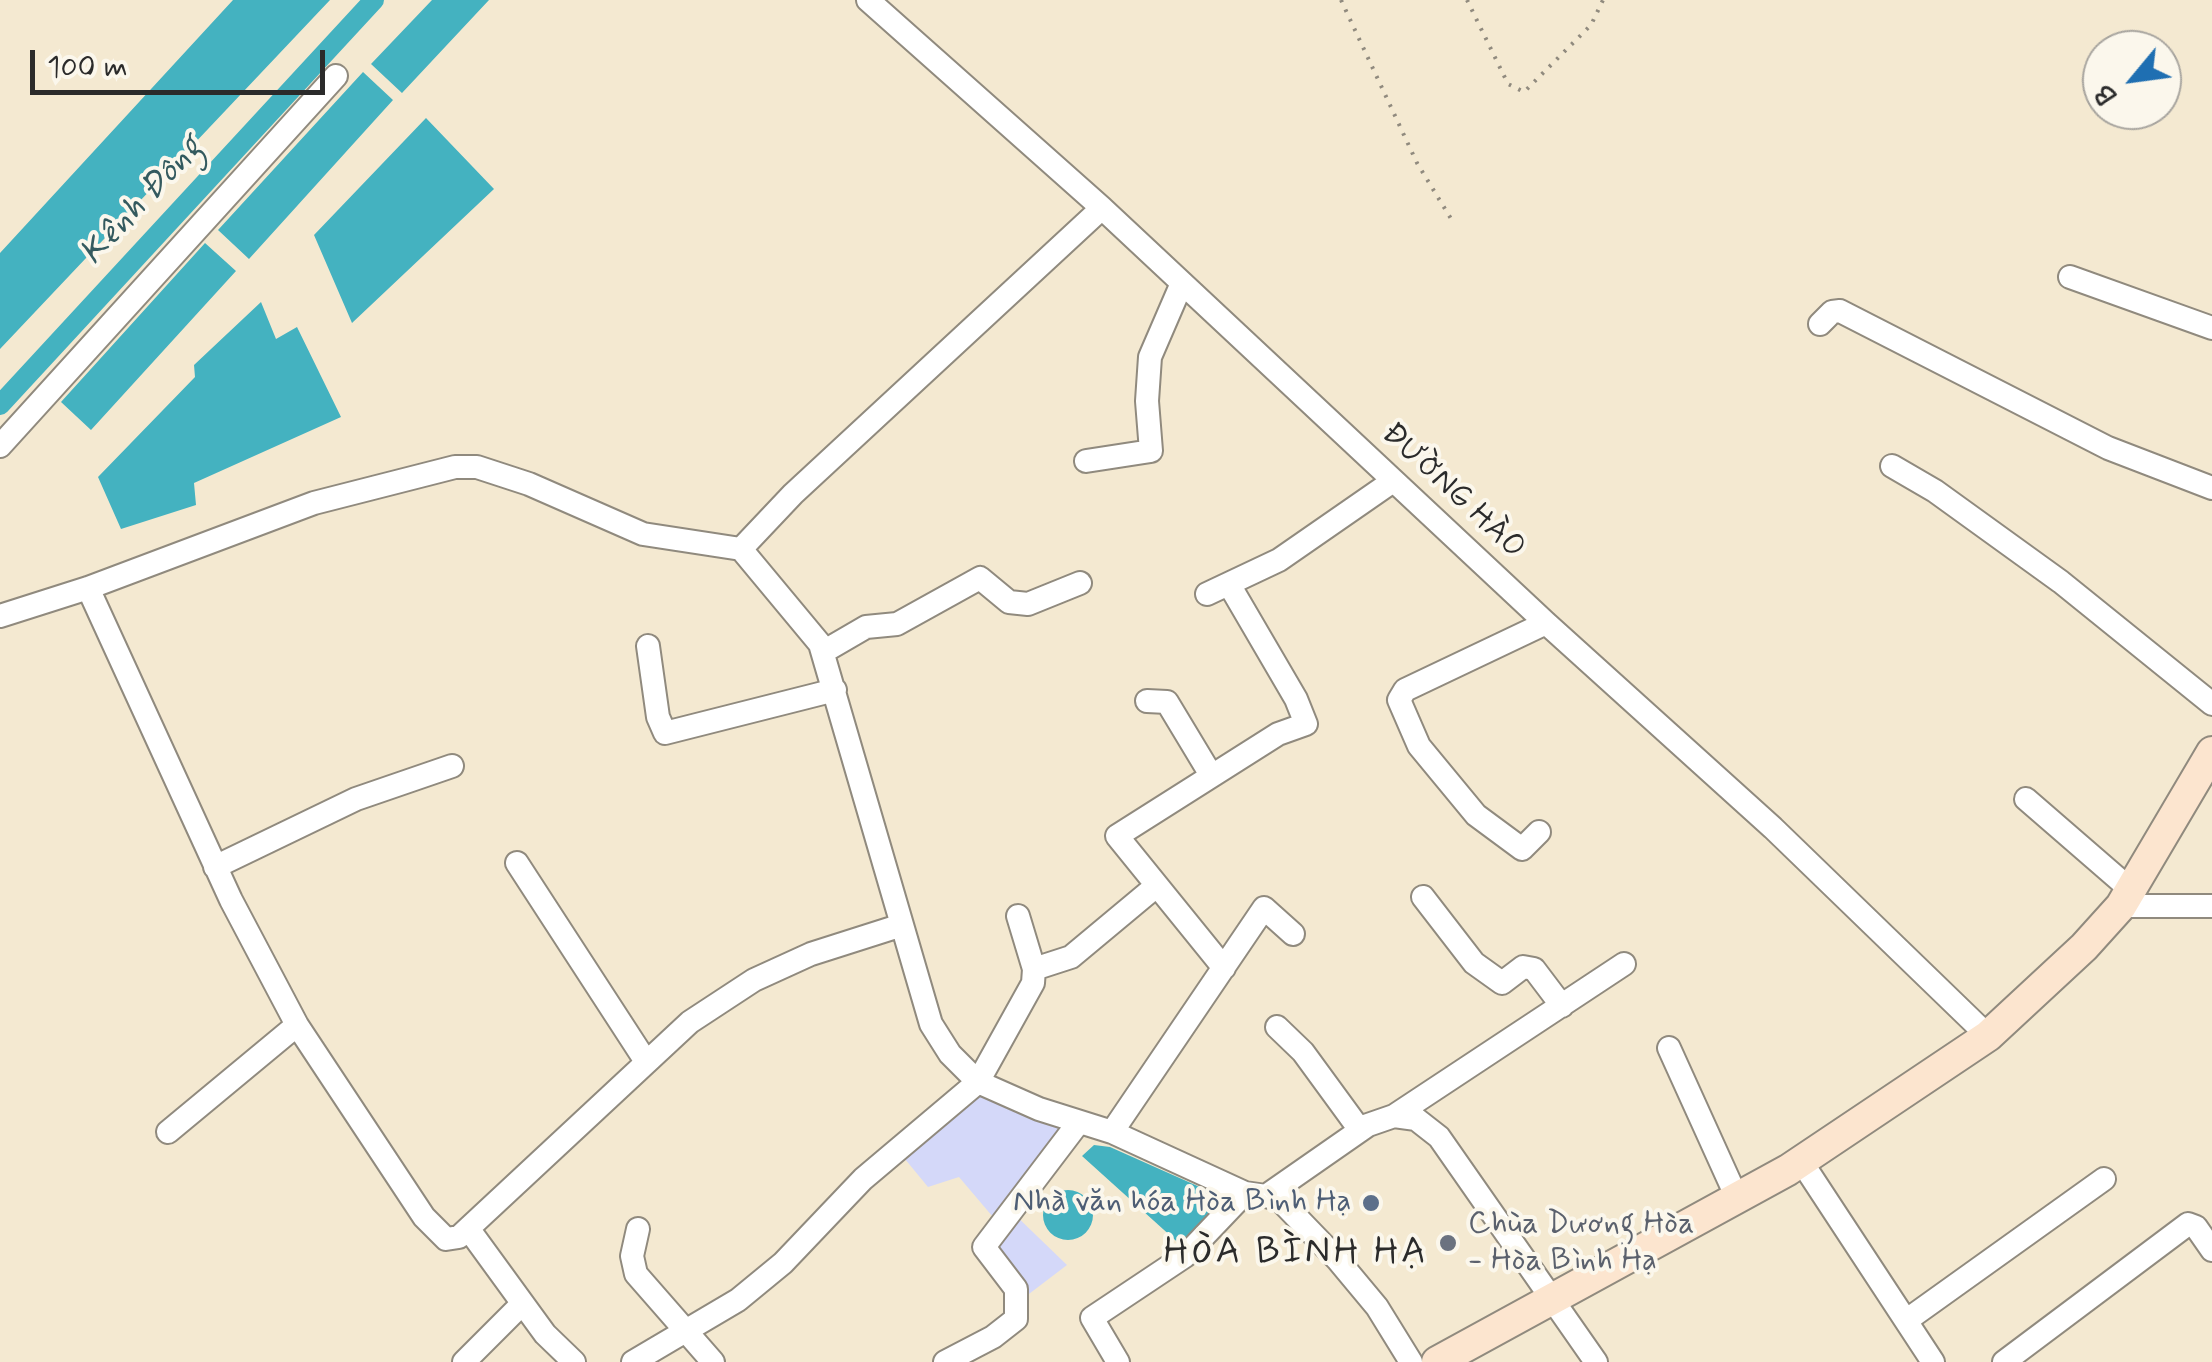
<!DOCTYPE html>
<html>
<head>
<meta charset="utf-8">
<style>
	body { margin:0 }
	#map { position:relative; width:2212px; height:1362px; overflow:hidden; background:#f4e9d1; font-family:Mynerve,sans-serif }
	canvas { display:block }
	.north { position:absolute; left:2082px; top:30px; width:100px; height:100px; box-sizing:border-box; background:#fbf7ec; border:2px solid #a8a59f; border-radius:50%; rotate:241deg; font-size:28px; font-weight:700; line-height:40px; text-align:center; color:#2b2b2b }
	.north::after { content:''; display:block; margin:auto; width:35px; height:45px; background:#1f6fb2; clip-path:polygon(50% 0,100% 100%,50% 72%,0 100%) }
	.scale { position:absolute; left:30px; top:50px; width:295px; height:45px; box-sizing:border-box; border:5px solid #2b2b2b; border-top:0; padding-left:12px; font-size:30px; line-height:35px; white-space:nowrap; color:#2b2b2b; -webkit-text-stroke:8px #fbf7ec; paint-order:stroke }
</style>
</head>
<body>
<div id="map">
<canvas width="2212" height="1362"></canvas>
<div class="north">B</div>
<div class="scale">100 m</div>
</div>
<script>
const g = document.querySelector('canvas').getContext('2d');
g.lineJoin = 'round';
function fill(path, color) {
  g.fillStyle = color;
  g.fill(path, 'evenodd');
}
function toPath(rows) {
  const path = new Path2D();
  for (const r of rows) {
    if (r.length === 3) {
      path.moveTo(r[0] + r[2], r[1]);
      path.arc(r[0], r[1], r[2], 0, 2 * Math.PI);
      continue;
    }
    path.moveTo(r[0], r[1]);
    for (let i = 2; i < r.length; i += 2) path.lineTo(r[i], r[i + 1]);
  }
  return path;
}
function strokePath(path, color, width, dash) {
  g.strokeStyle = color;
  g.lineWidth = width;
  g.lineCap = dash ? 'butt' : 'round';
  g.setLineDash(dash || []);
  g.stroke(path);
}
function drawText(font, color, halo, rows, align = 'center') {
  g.font = font + ' Mynerve,sans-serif';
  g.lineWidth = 8;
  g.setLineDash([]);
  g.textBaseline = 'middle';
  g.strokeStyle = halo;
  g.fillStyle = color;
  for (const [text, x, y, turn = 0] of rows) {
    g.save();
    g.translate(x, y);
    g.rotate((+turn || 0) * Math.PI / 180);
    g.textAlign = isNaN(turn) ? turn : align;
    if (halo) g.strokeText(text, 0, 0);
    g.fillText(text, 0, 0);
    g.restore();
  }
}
const built = toPath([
	[978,1090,1072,1121,1009,1209,1067,1265,1025,1297,990,1248,1004,1230,959,1177,928,1187,900,1153]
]);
const water = toPath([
	[233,0,330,0,0,349,0,253],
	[432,0,489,0,402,93,371,64],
	[363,72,393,100,249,259,218,230],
	[426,118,494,189,352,323,314,235],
	[205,243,236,271,91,430,61,402],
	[261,302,276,339,297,327,341,417,194,483,196,505,121,529,98,477,195,377,194,365],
	[1094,1145,1110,1147,1229,1200,1184,1248,1082,1156],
	[1068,1215,25]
]);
const canal = toPath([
	[0,405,374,0]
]);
const path = toPath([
	[1341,0,1417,163,1453,222],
	[1467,0,1508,84,1524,92,1591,25,1603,0]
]);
const street = toPath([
	[868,0,1102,208,1546,623,1773,828,1988,1036],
	[2070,277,2212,328],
	[1820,324,1832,312,1840,311,2108,448,2212,488],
	[0,446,336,76],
	[1086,461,1151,451,1147,401,1150,357,1182,283],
	[1892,466,1935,491,2061,582,2212,704],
	[741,549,793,494,1102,208],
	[88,588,231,900,297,1025],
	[1207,594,1279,560,1393,481],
	[0,616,88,588,314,503,455,467,477,467,529,484,643,534,741,549,820,644,931,1024,950,1054,978,1082,1039,1109,1112,1132,1245,1193,1266,1196,1368,1125,1394,1116,1416,1119,1439,1137,1596,1362],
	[648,646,658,717,665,733,835,690],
	[823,652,866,627,897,624,980,578,1009,602,1028,604,1080,583],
	[1147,701,1167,702,1211,775],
	[2026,799,2131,890],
	[1539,832,1522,849,1476,815,1419,746,1399,700,1405,690,1546,623],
	[517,863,645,1060],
	[215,867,356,799,452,766],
	[1423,897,1474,963,1502,983,1523,967,1534,969,1562,1006],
	[2121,906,2212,906],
	[1224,968,1117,836,1278,734,1306,724,1296,699,1230,586],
	[1034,969,1071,957,1155,887],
	[1277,1027,1303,1052,1360,1130],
	[1669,1048,1737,1198],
	[1394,1116,1624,964],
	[168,1132,297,1025,424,1217,446,1239,459,1237,690,1022,754,980,811,954,902,925],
	[1112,1132,1264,908,1293,934],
	[1801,1161,1933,1362],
	[1266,1196,1280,1200,1337,1259,1377,1307,1411,1362],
	[638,1229,632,1256,636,1274,713,1362],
	[470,1231,545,1334,574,1362],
	[1907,1320,2104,1179],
	[464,1362,522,1304],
	[633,1362,738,1300,783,1263,863,1179,978,1082,1033,983,1034,969,1018,916],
	[945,1362,993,1337,1016,1319,1016,1289,984,1247,1079,1122],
	[1118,1362,1092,1318,1185,1256,1245,1193],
	[2004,1362,2188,1224,2196,1227,2212,1250]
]);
const secondary = toPath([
	[1437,1362,1788,1170,1988,1036,2084,947,2121,906,2212,752]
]);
const markers = [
	[1371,1203,10,"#5c6f8a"],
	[1448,1243,10,"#6b7280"]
];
const streetNames = [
	["ĐƯỜNG HÀO",1452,492,43]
];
const serviceNames = [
	["Nhà văn hóa Hòa Bình Hạ",1351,1203]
];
const worshipNames = [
	["Chùa Dương Hòa",1468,1225],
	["- Hòa Bình Hạ",1468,1262]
];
const waterNames = [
	["Kênh Đông",143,202,-47]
];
const quarterNames = [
	["HÒA BÌNH HẠ",1296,1254]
];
fill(built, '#d4d8f9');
fill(water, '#44b2c0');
strokePath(canal, '#44b2c0', 20);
strokePath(street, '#908a7e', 26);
strokePath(secondary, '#908a7e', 34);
strokePath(path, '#908a7e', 4, [2.5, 8]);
strokePath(street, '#fff', 22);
strokePath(secondary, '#fce5cf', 30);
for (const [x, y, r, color] of markers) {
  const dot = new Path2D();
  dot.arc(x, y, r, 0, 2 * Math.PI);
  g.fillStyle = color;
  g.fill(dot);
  strokePath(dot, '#fbf7ec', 4);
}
drawText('32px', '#2b2b2b', '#fbf7ec', streetNames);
drawText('32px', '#4e5e75', '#fbf7ec', serviceNames, 'right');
drawText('32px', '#5b616d', '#fbf7ec', worshipNames, 'left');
drawText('italic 35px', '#345a5f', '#fbf7ec', waterNames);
g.letterSpacing = '2.5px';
drawText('38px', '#2b2b2b', '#fbf7ec', quarterNames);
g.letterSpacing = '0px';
</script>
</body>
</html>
